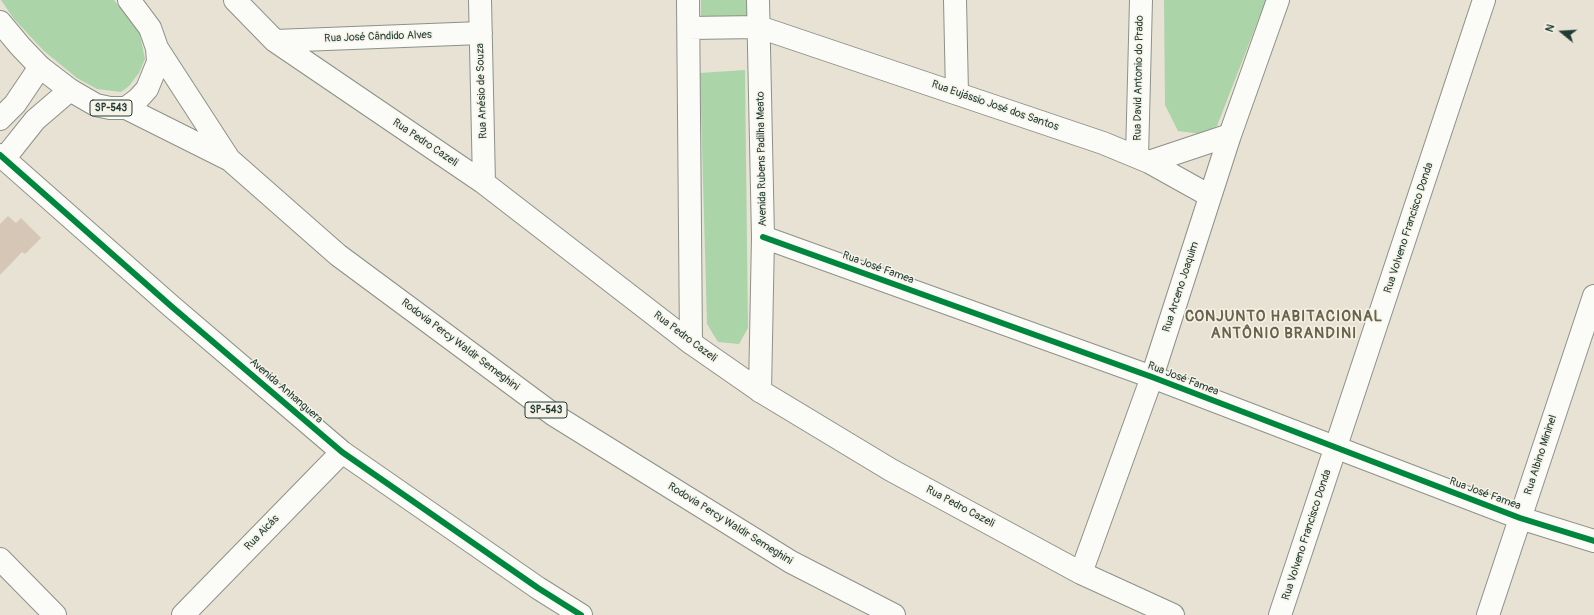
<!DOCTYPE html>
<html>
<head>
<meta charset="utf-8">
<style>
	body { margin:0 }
	#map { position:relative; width:1594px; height:615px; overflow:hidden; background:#e7e2d3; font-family:Pangolin,sans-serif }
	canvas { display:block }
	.north { position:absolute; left:1542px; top:12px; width:40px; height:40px; -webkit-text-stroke:3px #f7f3e8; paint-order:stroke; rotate:288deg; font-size:11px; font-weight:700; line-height:16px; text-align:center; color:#1f3d34 }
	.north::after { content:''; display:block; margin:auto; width:14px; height:18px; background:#1f3d34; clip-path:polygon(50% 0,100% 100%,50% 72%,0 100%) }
</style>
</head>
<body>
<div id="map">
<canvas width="1594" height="615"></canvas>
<div class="north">N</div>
</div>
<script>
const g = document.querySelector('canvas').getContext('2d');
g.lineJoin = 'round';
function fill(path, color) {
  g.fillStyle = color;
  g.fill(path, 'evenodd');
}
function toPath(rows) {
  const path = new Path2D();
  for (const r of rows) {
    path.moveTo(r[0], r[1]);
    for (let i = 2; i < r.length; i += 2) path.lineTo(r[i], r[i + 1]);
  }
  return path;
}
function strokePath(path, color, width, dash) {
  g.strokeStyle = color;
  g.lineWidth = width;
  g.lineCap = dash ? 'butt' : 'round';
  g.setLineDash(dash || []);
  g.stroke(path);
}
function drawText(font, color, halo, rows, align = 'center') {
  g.font = font + ' Pangolin,sans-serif';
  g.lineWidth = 3;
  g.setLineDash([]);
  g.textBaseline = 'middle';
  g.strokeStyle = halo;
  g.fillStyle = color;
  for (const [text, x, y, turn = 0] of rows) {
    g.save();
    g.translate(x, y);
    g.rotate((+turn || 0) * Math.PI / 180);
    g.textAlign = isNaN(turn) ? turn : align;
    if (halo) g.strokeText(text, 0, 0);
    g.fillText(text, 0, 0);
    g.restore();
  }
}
const green = toPath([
	[1,0,114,0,139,30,145,59,139,73,129,86,121,92,97,89,77,78,44,51,14,19],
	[701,0,749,0,750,17,701,19],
	[1164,0,1266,0,1217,126,1202,134,1178,131,1165,105],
	[745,70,748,328,739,344,718,342,707,324,700,73]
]);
const building = toPath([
	[8,216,16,223,21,218,41,238,25,254,22,252,0,275,0,224]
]);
const minor = toPath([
	[235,0,275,41,484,183,691,343],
	[480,0,484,183],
	[955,0,957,93],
	[759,27,1103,143,1149,162,1230,135],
	[275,41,481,33],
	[0,119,15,104,40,67],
	[0,155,171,306,342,452,538,588,581,615],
	[1137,157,1141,0],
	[4,159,35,120,70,90],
	[1149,162,1210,196],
	[763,237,1152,377,1520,518,1594,541],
	[760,391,891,470,1081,573,1173,615],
	[0,559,55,615],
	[1081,573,1152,377,1230,135,1278,0],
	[183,615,342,452],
	[1280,615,1484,0],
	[1488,615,1594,296]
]);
const major = toPath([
	[688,0,691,343,760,391],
	[758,0,763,237,760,391],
	[0,22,20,46,40,67,70,90,96,105,110,108,126,108,138,99,147,89,158,62,157,48,150,28,129,0],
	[689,28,759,27],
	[157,48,229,159],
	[126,108,230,160,338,255,554,415,791,562,894,615]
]);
const cycleway = toPath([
	[0,155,171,306,342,452,538,588,581,615],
	[763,237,1152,377,1520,518,1594,541]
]);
const shields = [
	[111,108,42],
	[546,410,42]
];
const shieldNames = [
	["SP-543",111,108],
	["SP-543",546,410]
];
const streetNames = [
	["Rua José Cândido Alves",378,37,-2],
	["Rua David Antonio do Prado",1139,78,-89],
	["Rua Anésio de Souza",482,91,-92],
	["Rua Eujássio José dos Santos",995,106,19],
	["Rua Pedro Cazeli",425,143,34],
	["Avenida Rubens Padilha Meato",762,159,-91],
	["Rua Volveno Francisco Donda",1409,228,-72],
	["Rua José Famea",878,268,20],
	["Rua Arceno Joaquim",1181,287,-72],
	["Rua Pedro Cazeli",685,337,37],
	["Rodovia Percy Waldir Semeghini",460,345,37],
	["Rua José Famea",1183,379,21],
	["Avenida Anhanguera",286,391,41],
	["Rua Albino Mininel",1541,455,-72],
	["Rua José Famea",1485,494,20],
	["Rua Pedro Cazeli",960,507,28],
	["Rodovia Percy Waldir Semeghini",730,524,32],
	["Rua Aicás",262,533,-46],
	["Rua Volveno Francisco Donda",1307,535,-72]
];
const districtNames = [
	["CONJUNTO HABITACIONAL",1284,317],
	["ANTÔNIO BRANDINI",1284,334]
];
fill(green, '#acd4a9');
fill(building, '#d5c6b5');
strokePath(minor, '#8e9188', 24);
strokePath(major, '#8e9188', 24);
strokePath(minor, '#fbfbf8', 22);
strokePath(major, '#fbfbf8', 22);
strokePath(cycleway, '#00873e', 6);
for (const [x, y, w] of shields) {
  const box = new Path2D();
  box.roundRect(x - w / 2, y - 8, w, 16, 3);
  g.fillStyle = '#f7f3e8';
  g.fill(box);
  strokePath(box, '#1f3d34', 1);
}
drawText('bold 10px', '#1f3d34', null, shieldNames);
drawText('11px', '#1f3d34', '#f7f3e8', streetNames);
g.letterSpacing = '1px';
drawText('bold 15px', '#67644b', '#f7f3e8', districtNames);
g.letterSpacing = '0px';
</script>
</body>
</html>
